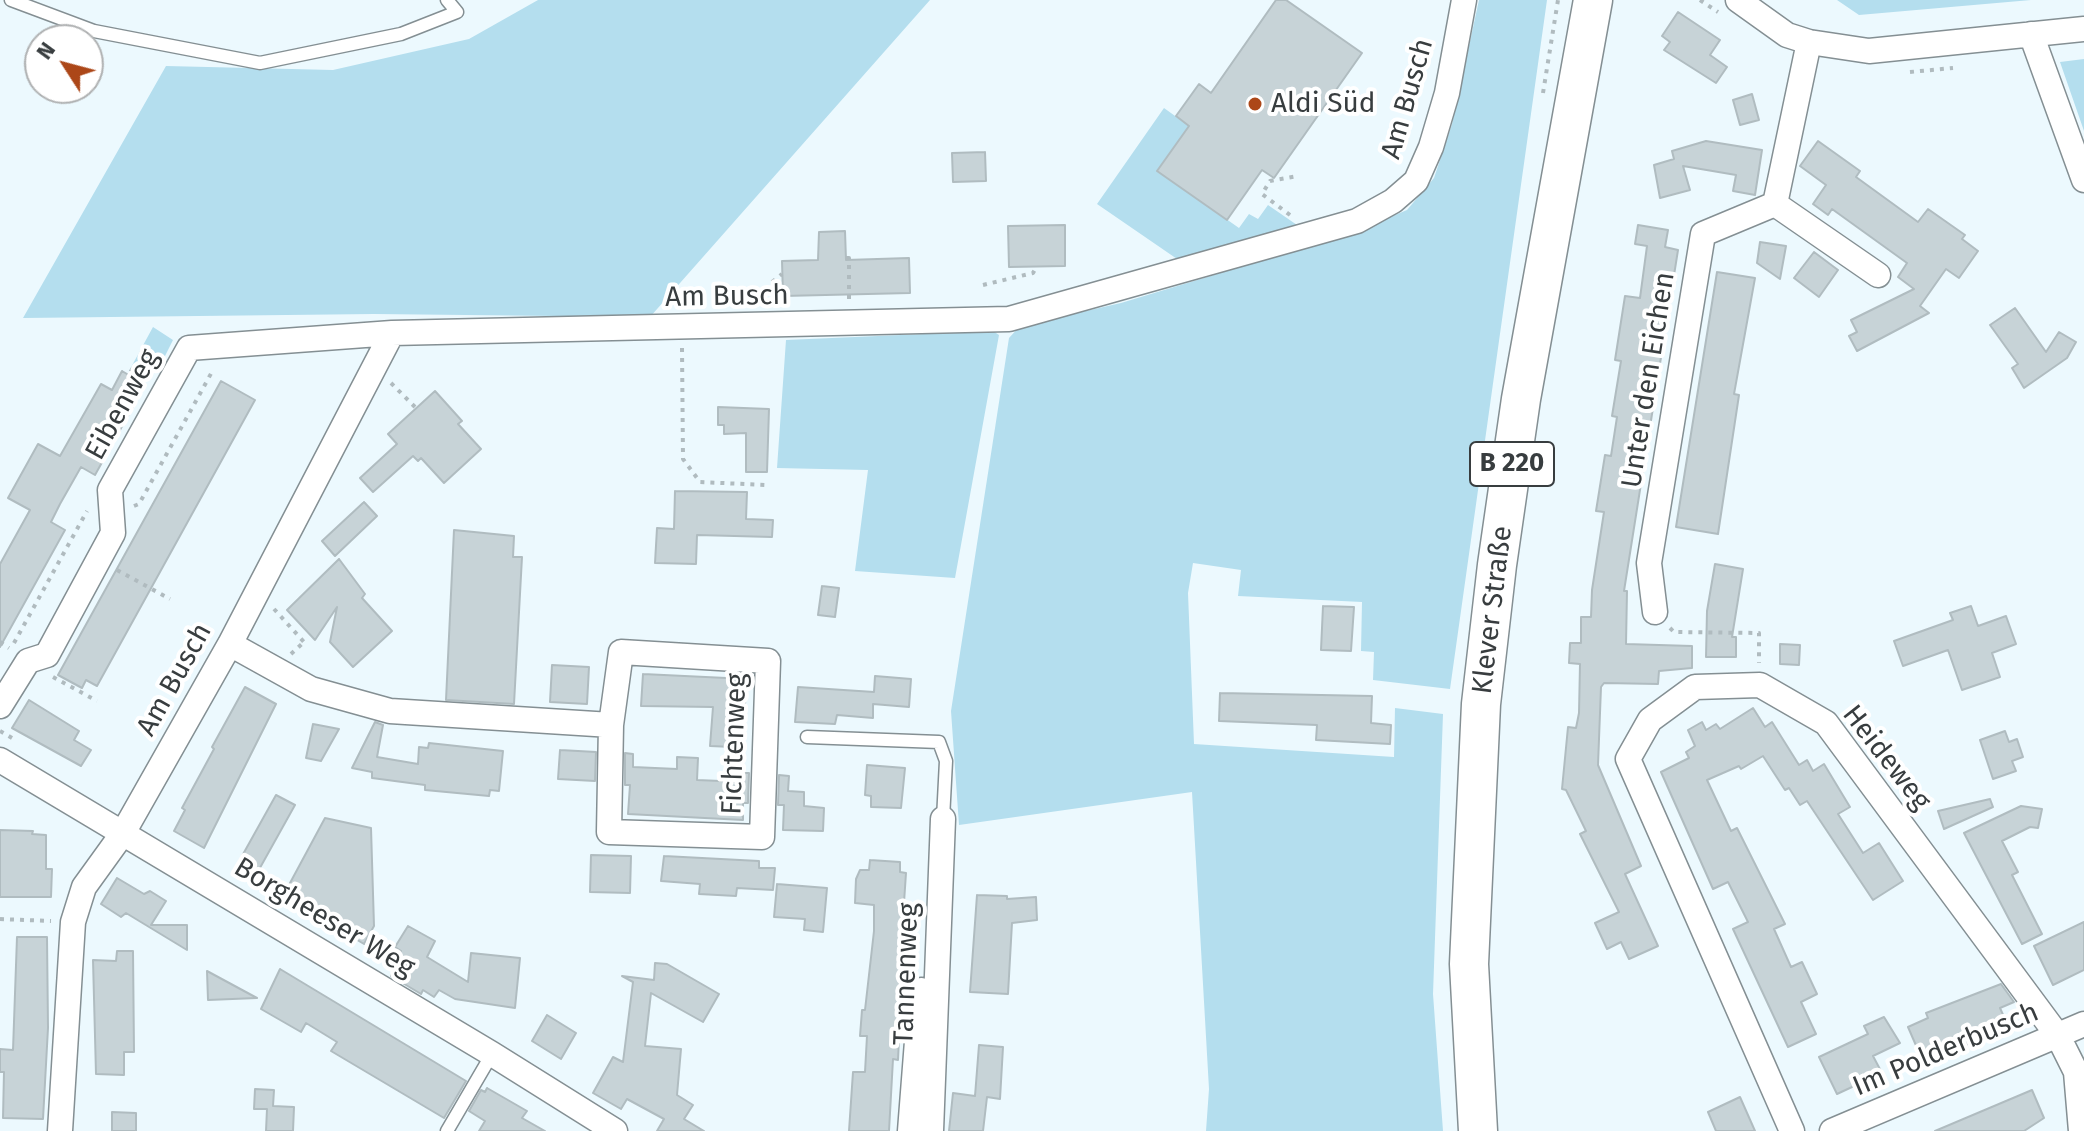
<!DOCTYPE html>
<html>
<head>
<meta charset="utf-8">
<style>
	body { margin:0 }
	#map { position:relative; width:2084px; height:1131px; overflow:hidden; background:#ecf9fe; font-family:"Fira Sans",sans-serif }
	canvas { display:block }
	.north { position:absolute; left:24px; top:24px; width:80px; height:80px; box-sizing:border-box; background:#fff; border:2px solid #afb1b2; border-radius:50%; rotate:306deg; font-size:22px; font-weight:700; line-height:32px; text-align:center; color:#383d3f }
	.north::after { content:''; display:block; margin:auto; width:28px; height:36px; background:#ac4718; clip-path:polygon(50% 0,100% 100%,50% 72%,0 100%) }
</style>
</head>
<body>
<div id="map">
<canvas width="2084" height="1131"></canvas>
<div class="north">N</div>
</div>
<script>
const g = document.querySelector('canvas').getContext('2d');
g.lineJoin = 'round';
function fill(path, color) {
  g.fillStyle = color;
  g.fill(path, 'evenodd');
}
function toPath(rows) {
  const path = new Path2D();
  for (const r of rows) {
    path.moveTo(r[0], r[1]);
    for (let i = 2; i < r.length; i += 2) path.lineTo(r[i], r[i + 1]);
  }
  return path;
}
function strokePath(path, color, width, dash) {
  g.strokeStyle = color;
  g.lineWidth = width;
  g.lineCap = dash ? 'butt' : 'round';
  g.setLineDash(dash || []);
  g.stroke(path);
}
function drawText(font, color, halo, rows, align = 'center') {
  g.font = font + ' "Fira Sans",sans-serif';
  g.lineWidth = 8;
  g.setLineDash([]);
  g.textBaseline = 'middle';
  g.strokeStyle = halo;
  g.fillStyle = color;
  for (const [text, x, y, turn = 0] of rows) {
    g.save();
    g.translate(x, y);
    g.rotate((+turn || 0) * Math.PI / 180);
    g.textAlign = isNaN(turn) ? turn : align;
    if (halo) g.strokeText(text, 0, 0);
    g.fillText(text, 0, 0);
    g.restore();
  }
}
const green = toPath([
	[538,0,930,0,650,317,374,314,23,318,166,66,333,70,469,39],
	[1479,0,1547,0,1450,689,1373,680,1374,652,1361,651,1362,602,1238,596,1241,570,1193,563,1188,593,1194,744,1394,757,1395,708,1443,714,1433,994,1443,1131,1206,1131,1209,1089,1192,792,959,825,951,711,1009,338,1020,326,1121,303,1350,234,1407,210,1434,178,1452,124],
	[1837,0,2031,0,1859,15],
	[2084,59,2084,131,2060,62],
	[1164,108,1189,126,1158,171,1239,228,1249,214,1258,219,1268,205,1297,225,1180,261,1097,204],
	[153,327,173,340,157,372,129,371],
	[993,331,999,335,955,578,855,571,868,470,777,468,786,340]
]);
const building = toPath([
	[1276,0,1286,0,1362,53,1274,178,1262,170,1227,220,1157,171,1189,126,1176,116,1199,84,1211,93,1276,0],
	[1678,12,1720,40,1710,55,1727,67,1716,83,1664,50,1670,42,1662,36,1678,12],
	[1752,94,1759,120,1740,125,1733,100,1752,94],
	[1706,141,1762,150,1755,195,1733,191,1736,175,1683,166,1690,190,1660,198,1654,165,1674,159,1672,151,1706,141],
	[1818,141,1860,171,1856,177,1918,222,1928,209,1965,235,1962,239,1978,251,1959,278,1946,269,1920,306,1929,313,1857,351,1849,336,1857,332,1851,320,1914,289,1898,277,1907,263,1832,209,1828,215,1813,204,1826,185,1800,166,1818,141],
	[985,152,986,181,953,182,952,153,985,152],
	[1065,225,1065,266,1009,267,1008,226,1065,225],
	[1638,225,1668,230,1665,247,1678,250,1624,591,1627,591,1626,644,1692,646,1692,668,1659,671,1658,684,1604,683,1601,687,1598,765,1641,866,1625,874,1658,946,1629,959,1621,942,1607,949,1595,923,1619,912,1580,834,1586,831,1566,790,1562,789,1568,727,1576,728,1579,713,1580,664,1569,663,1570,643,1581,643,1581,617,1591,617,1592,590,1604,512,1596,511,1605,455,1611,456,1617,417,1612,416,1621,361,1615,360,1625,296,1640,298,1647,246,1635,244,1638,225],
	[845,231,846,260,909,258,910,293,783,296,782,261,818,260,819,232,845,231],
	[1760,242,1786,246,1780,279,1757,263,1760,242],
	[1814,252,1838,270,1819,297,1794,278,1814,252],
	[1717,272,1755,278,1734,394,1739,395,1718,534,1676,527,1717,272],
	[2015,308,2046,352,2059,332,2076,342,2067,358,2024,388,2012,368,2018,364,1990,325,2015,308],
	[122,371,137,380,127,398,135,403,95,475,81,467,60,504,51,522,65,530,0,647,0,564,30,510,8,498,38,444,60,456,101,384,112,390,122,371],
	[221,381,255,400,97,686,86,680,82,688,58,675,221,381],
	[435,391,462,421,458,424,481,449,444,483,421,458,418,461,413,456,373,492,360,478,397,444,388,434,435,391],
	[718,407,769,409,767,472,746,472,746,433,724,434,724,425,718,425,718,407],
	[675,491,747,492,746,519,773,520,772,537,697,535,696,564,655,563,657,528,674,529,675,491],
	[364,502,377,516,335,556,322,541,364,502],
	[454,530,514,536,513,557,522,557,514,704,446,700,454,530],
	[339,559,365,594,362,598,392,631,353,667,330,642,337,607,315,640,287,610,339,559],
	[1715,564,1743,569,1732,637,1736,637,1736,657,1706,657,1707,611,1715,564],
	[822,586,839,588,835,617,818,615,822,586],
	[1323,606,1354,607,1351,651,1321,650,1323,606],
	[1971,606,1978,626,2006,616,2016,644,1992,653,2000,677,1962,690,1948,650,1903,666,1894,641,1953,620,1950,613,1971,606],
	[1780,644,1800,645,1799,665,1780,664,1780,644],
	[552,665,589,667,587,704,550,702,552,665],
	[643,674,747,679,744,717,734,717,733,747,710,746,713,707,641,706,643,674],
	[875,676,911,679,909,707,873,704,873,718,837,715,835,724,795,722,798,687,874,692,875,676],
	[245,687,276,704,204,848,174,831,185,810,182,808,214,749,212,747,245,687],
	[1220,693,1372,696,1371,723,1391,725,1390,744,1316,740,1317,725,1219,721,1220,693],
	[29,700,79,731,74,740,91,750,81,766,12,728,29,700],
	[1753,708,1765,727,1772,722,1799,765,1807,760,1813,771,1824,764,1850,807,1838,814,1863,853,1879,843,1903,881,1873,900,1807,801,1800,805,1789,788,1785,790,1763,756,1741,769,1739,766,1707,780,1731,831,1737,828,1785,924,1774,929,1791,967,1802,962,1817,994,1801,1002,1816,1034,1788,1047,1733,929,1748,922,1728,882,1713,889,1661,772,1689,758,1686,752,1695,746,1688,730,1702,722,1706,730,1716,724,1720,729,1753,708],
	[375,722,383,725,377,757,418,764,419,747,428,748,429,743,503,751,499,791,490,790,489,796,425,790,425,785,372,778,372,772,352,768,375,722],
	[313,724,339,729,321,761,306,758,313,724],
	[2005,731,2009,742,2017,739,2023,757,2012,761,2016,771,1993,779,1980,740,2005,731],
	[560,750,596,752,595,781,558,779,560,750],
	[625,753,633,754,633,767,677,769,677,757,698,758,697,780,744,782,745,773,749,773,748,803,743,803,743,820,628,814,630,785,625,785,625,753],
	[867,765,905,768,901,808,871,807,871,796,865,795,867,765],
	[779,775,789,776,788,791,804,792,804,806,824,808,823,831,783,830,784,805,778,805,779,775],
	[276,795,295,805,256,875,237,865,276,795],
	[1990,799,1993,807,1944,829,1938,811,1990,799],
	[2021,806,2042,809,2038,828,2030,827,2002,841,2018,872,2012,875,2042,934,2022,944,1964,833,2021,806],
	[325,818,371,828,374,926,364,944,283,896,325,818],
	[0,830,33,831,32,834,46,835,46,869,52,869,51,897,0,897,0,830],
	[591,855,631,856,630,893,590,892,591,855],
	[664,856,759,861,759,868,775,868,773,890,737,888,736,896,699,894,700,884,661,881,664,856],
	[870,860,900,862,900,872,906,873,902,932,909,933,905,976,902,976,898,1060,893,1059,889,1131,849,1131,853,1072,865,1072,867,1036,860,1036,862,1010,865,1010,874,931,874,905,855,903,856,879,860,870,869,870,870,860],
	[117,878,144,894,150,891,166,901,151,925,187,925,187,950,126,913,121,917,101,904,117,878],
	[777,884,827,888,823,932,804,930,805,919,774,917,777,884],
	[977,895,1007,896,1007,899,1036,897,1037,920,1012,923,1008,994,970,992,977,895],
	[2084,922,2084,970,2053,985,2034,946,2084,922],
	[408,926,435,941,427,957,468,982,471,953,520,958,515,1008,455,999,439,990,434,997,423,990,421,994,391,976,401,951,395,947,408,926],
	[17,937,47,937,48,1028,43,1119,3,1118,4,1072,0,1072,0,1049,13,1050,17,937],
	[117,951,133,951,134,1052,124,1052,124,1075,96,1074,93,960,116,961,117,951],
	[655,963,667,964,719,994,703,1022,651,993,645,1046,681,1049,677,1095,693,1105,684,1119,704,1131,657,1131,664,1119,627,1099,621,1109,593,1093,613,1057,623,1062,633,982,622,976,654,980,655,963],
	[280,969,466,1081,444,1118,331,1051,337,1042,306,1023,301,1032,261,1009,280,969],
	[207,971,257,998,208,1000,207,971],
	[2001,984,2014,1002,2000,1008,2008,1026,1924,1064,1908,1027,1928,1018,1926,1013,2001,984],
	[547,1015,576,1033,561,1059,532,1041,547,1015],
	[1884,1017,1900,1043,1873,1056,1882,1073,1837,1094,1819,1057,1868,1034,1864,1026,1884,1017],
	[979,1045,1003,1047,1000,1099,987,1097,983,1131,949,1131,953,1093,975,1096,979,1045],
	[487,1088,527,1111,522,1118,545,1131,479,1131,485,1121,469,1111,481,1090,485,1092,487,1088],
	[255,1089,274,1090,273,1106,294,1107,293,1131,266,1131,267,1109,254,1109,255,1089],
	[2032,1090,2044,1118,2024,1131,1935,1131,2032,1090],
	[1740,1097,1755,1131,1716,1131,1708,1112,1740,1097],
	[112,1112,136,1113,136,1131,112,1131,112,1112]
]);
const path = toPath([
	[1700,0,1718,12],
	[1910,72,1953,68],
	[1543,93,1558,0],
	[1290,215,1262,194,1270,181,1298,176],
	[846,258,849,258,849,302],
	[772,282,782,274],
	[983,285,1033,273,1037,266],
	[682,348,683,459,700,482,766,485],
	[130,369,145,378],
	[391,383,415,407],
	[134,506,139,504,213,370],
	[117,570,170,599],
	[274,609,304,642,307,639],
	[1670,628,1674,632,1759,633,1759,663],
	[0,642,9,648],
	[14,643,87,511],
	[291,654,304,642],
	[53,677,97,701],
	[0,731,12,738],
	[0,919,51,921]
]);
const lane = toPath([
	[11,0,94,31,260,63,401,34,457,12,447,0],
	[807,737,939,742,946,761,943,819],
	[447,1131,492,1054]
]);
const street = toPath([
	[1738,0,1787,35,1809,42,1869,51,2084,29],
	[2031,34,2084,180],
	[1775,204,1878,275],
	[1655,612,1649,563,1703,234,1775,204,1809,42],
	[230,644,311,689,390,711,611,725,609,832,762,837,768,661,621,652,611,725],
	[0,706,28,661,47,655,113,533,110,490,189,348,392,333],
	[0,760,492,1054,615,1131],
	[60,1131,73,922,84,887,123,833,230,644,392,333,1009,319,1357,221,1393,201,1416,181,1431,147,1447,93,1464,0],
	[910,1131,921,990],
	[931,1131,943,819],
	[1792,1131,1628,759,1650,720,1695,687,1760,685,1826,723,2058,1036,2076,1072,2081,1131],
	[1832,1131,2084,1024]
]);
const primary = toPath([
	[1478,1131,1469,964,1481,704,1497,565,1521,399,1593,0]
]);
const markers = [
	[1255,104,8,"#ac4718"]
];
const shields = [
	[1512,464,84]
];
const shieldNames = [
	["B 220",1512,464]
];
const streetNames = [
	["Am Busch",1408,99,-74],
	["Am Busch",727,297,-1],
	["Unter den Eichen",1649,380,-81],
	["Eibenweg",123,405,-61],
	["Klever Straße",1493,610,-83],
	["Am Busch",175,680,-61],
	["Fichtenweg",735,744,-88],
	["Heideweg",1886,758,52],
	["Borgheeser Weg",324,918,31],
	["Tannenweg",907,974,-88],
	["Im Polderbusch",1946,1050,-23]
];
const poiNames = [
	["Aldi Süd",1271,104]
];
fill(green, '#b4deee');
fill(building, '#c7d3d7');
strokePath(building, '#b0bcc0', 2);
strokePath(lane, '#848f93', 15);
strokePath(street, '#848f93', 27);
strokePath(primary, '#848f93', 41);
strokePath(path, '#b0bbbf', 4, [4, 6]);
strokePath(lane, '#fff', 12);
strokePath(street, '#fff', 24);
strokePath(primary, '#fff', 38);
for (const [x, y, r, color] of markers) {
  const dot = new Path2D();
  dot.arc(x, y, r, 0, 2 * Math.PI);
  g.fillStyle = color;
  g.fill(dot);
  strokePath(dot, '#fff', 3);
}
for (const [x, y, w] of shields) {
  const box = new Path2D();
  box.roundRect(x - w / 2, y - 22, w, 44, 6);
  g.fillStyle = '#fff';
  g.fill(box);
  strokePath(box, '#383d3f', 2);
}
drawText('bold 26px', '#383d3f', null, shieldNames);
drawText('28px', '#383d3f', '#fff', streetNames);
drawText('28px', '#383d3f', '#fff', poiNames, 'left');
</script>
</body>
</html>
